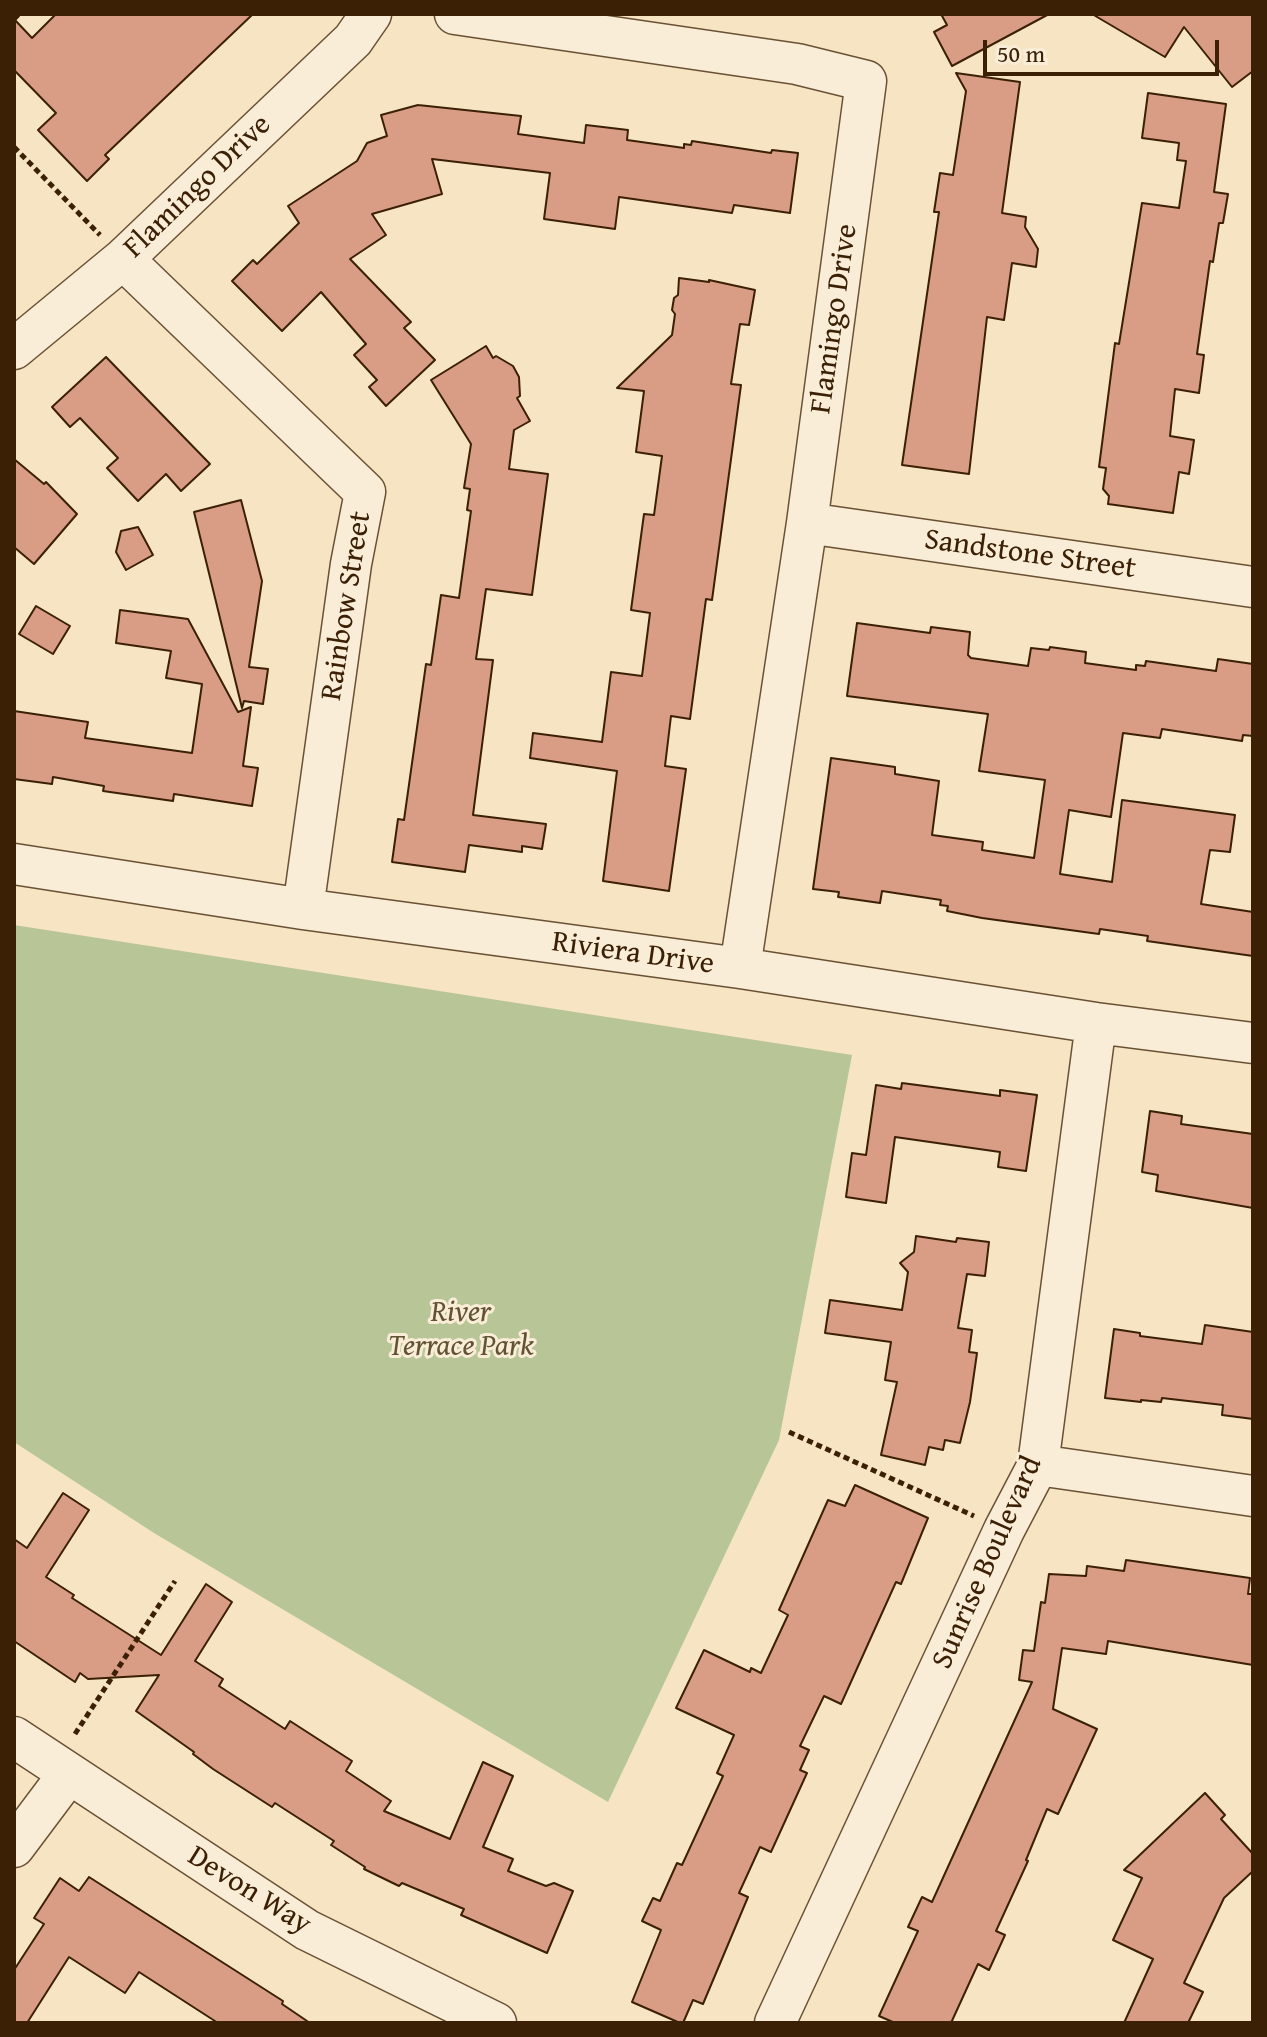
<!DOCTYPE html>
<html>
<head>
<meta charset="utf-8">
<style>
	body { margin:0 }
	#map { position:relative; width:1267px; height:2037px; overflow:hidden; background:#f6e4c2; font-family:"Gentium Book Plus",serif }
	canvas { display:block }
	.frame { position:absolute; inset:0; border:16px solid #3b2006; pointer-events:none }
	.scale { position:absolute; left:983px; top:40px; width:236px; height:36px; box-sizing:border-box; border:4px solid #3b2006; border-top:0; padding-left:10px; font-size:24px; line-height:28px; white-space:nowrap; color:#3b2006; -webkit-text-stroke:6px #f9edd7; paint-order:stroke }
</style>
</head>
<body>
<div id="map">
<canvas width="1267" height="2037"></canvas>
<div class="frame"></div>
<div class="scale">50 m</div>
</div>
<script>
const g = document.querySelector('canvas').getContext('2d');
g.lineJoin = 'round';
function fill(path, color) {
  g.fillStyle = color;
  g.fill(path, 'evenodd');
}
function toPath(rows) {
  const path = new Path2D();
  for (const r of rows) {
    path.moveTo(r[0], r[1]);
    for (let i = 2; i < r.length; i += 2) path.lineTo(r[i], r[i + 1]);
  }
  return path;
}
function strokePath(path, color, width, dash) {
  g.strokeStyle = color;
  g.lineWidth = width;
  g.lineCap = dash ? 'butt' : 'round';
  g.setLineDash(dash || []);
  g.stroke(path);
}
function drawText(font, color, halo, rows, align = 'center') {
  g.font = font + ' "Gentium Book Plus",serif';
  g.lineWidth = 6;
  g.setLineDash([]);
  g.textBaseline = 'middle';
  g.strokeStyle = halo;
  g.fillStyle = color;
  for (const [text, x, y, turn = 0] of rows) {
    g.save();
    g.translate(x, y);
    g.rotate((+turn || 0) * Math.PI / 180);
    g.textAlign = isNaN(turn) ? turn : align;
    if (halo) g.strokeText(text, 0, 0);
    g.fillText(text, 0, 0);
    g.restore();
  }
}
const green = toPath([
	[14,925,852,1055,779,1440,608,1802,154,1533,14,1442]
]);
const building = toPath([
	[56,14,253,14,105,155,109,159,87,181,38,130,56,113,14,70,14,19,32,38,56,14],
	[941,14,1049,14,952,66,934,32,947,25,941,14],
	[1092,14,1253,14,1253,71,1232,87,1184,27,1165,57,1092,14],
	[956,73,1020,82,1002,213,1026,217,1025,227,1038,249,1036,267,1012,263,1004,320,987,317,969,474,902,465,939,212,934,212,940,173,953,175,966,91,956,73],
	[1148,93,1226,104,1214,192,1228,194,1223,223,1219,223,1213,262,1210,261,1197,354,1204,355,1199,393,1175,389,1170,436,1194,440,1189,474,1179,472,1173,513,1108,504,1109,496,1103,489,1106,468,1099,467,1115,343,1119,344,1142,203,1179,208,1186,161,1177,160,1179,143,1142,138,1148,93],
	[418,105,521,116,518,134,584,143,586,125,628,130,627,140,684,148,684,144,691,145,692,141,771,153,772,150,798,153,790,213,734,205,732,213,619,197,615,229,544,219,550,173,432,159,442,194,372,214,386,235,350,259,411,322,404,328,435,360,386,406,369,387,377,380,354,355,366,344,321,292,282,331,232,281,253,260,257,264,299,223,288,206,357,161,367,143,387,136,381,115,418,105],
	[679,278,709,282,709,280,755,290,749,325,740,324,731,384,741,385,712,600,706,599,690,719,671,716,665,766,686,769,669,891,603,881,617,771,530,758,533,733,602,742,611,672,642,676,650,613,631,610,644,514,654,515,662,456,636,452,644,391,617,388,672,335,675,314,672,310,674,298,678,295,679,278],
	[486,346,493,358,496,356,513,366,519,377,520,396,517,398,530,421,514,430,509,469,548,474,532,595,486,589,476,659,493,660,473,815,546,824,542,849,522,846,522,852,469,845,465,872,392,862,398,819,404,820,426,664,431,665,441,595,459,598,471,511,467,510,470,489,464,488,471,444,431,380,486,346],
	[106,357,210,464,181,491,166,474,138,501,107,468,118,458,80,418,70,427,52,407,106,357],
	[14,459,44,484,46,482,77,514,34,564,14,547,14,459],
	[241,500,262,581,249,667,268,669,263,704,244,701,242,708,194,512,241,500],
	[138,527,153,555,126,570,116,552,121,531,138,527],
	[36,606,70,626,53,654,19,634,36,606],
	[120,610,188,619,238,712,251,707,243,766,258,768,252,806,174,794,173,801,103,791,104,786,53,777,52,784,14,779,14,711,88,722,85,738,192,753,202,684,166,678,171,651,116,643,120,610],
	[857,623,930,633,931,627,970,632,968,655,971,658,1028,666,1031,648,1049,650,1050,647,1086,652,1085,663,1136,670,1136,665,1145,666,1146,661,1216,671,1218,659,1253,664,1253,736,1243,735,1242,741,1162,729,1160,738,1123,733,1111,817,1069,810,1060,874,1112,882,1122,800,1235,815,1230,852,1210,850,1201,904,1253,912,1253,956,1147,941,1148,936,1100,929,1099,934,982,918,947,911,948,906,940,905,941,900,882,891,880,903,838,897,839,892,813,889,831,758,895,767,895,774,939,781,932,835,983,842,982,850,1034,858,1045,780,979,771,988,714,847,696,857,623],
	[902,1083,1000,1096,1000,1090,1037,1095,1026,1171,998,1167,1000,1152,895,1137,886,1203,846,1197,852,1153,866,1155,876,1085,901,1089,902,1083],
	[1150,1111,1182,1116,1181,1124,1253,1134,1253,1208,1156,1191,1158,1175,1142,1172,1150,1111],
	[916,1236,956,1242,957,1238,989,1242,985,1276,967,1274,958,1328,972,1330,969,1352,977,1353,970,1402,960,1443,945,1440,943,1450,929,1447,925,1465,881,1455,897,1382,885,1380,891,1342,825,1333,830,1300,902,1310,908,1272,900,1263,914,1252,916,1236],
	[1205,1325,1253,1332,1253,1419,1222,1415,1223,1405,1162,1398,1161,1402,1141,1400,1141,1402,1105,1398,1114,1329,1140,1333,1140,1336,1202,1344,1205,1325],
	[855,1485,928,1518,901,1584,896,1582,841,1704,824,1696,800,1746,809,1750,800,1770,807,1773,771,1852,760,1847,739,1893,748,1897,703,2004,693,2000,683,2023,680,2023,632,2002,661,1930,642,1921,653,1898,660,1901,677,1863,682,1865,723,1776,717,1773,734,1735,676,1708,704,1650,750,1672,751,1668,761,1673,788,1615,779,1610,828,1500,845,1506,855,1485],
	[63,1493,89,1510,46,1577,74,1595,72,1598,161,1655,206,1584,232,1602,195,1661,223,1679,219,1686,285,1729,290,1721,352,1761,346,1771,391,1801,384,1811,450,1839,483,1762,513,1776,483,1847,513,1859,508,1871,546,1886,554,1883,573,1891,547,1953,461,1915,464,1909,402,1883,399,1886,364,1869,365,1867,331,1845,334,1841,275,1803,272,1807,213,1769,193,1754,194,1752,136,1711,159,1675,88,1679,80,1673,75,1682,14,1641,14,1539,27,1548,63,1493],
	[1126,1560,1250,1578,1248,1594,1253,1594,1253,1665,1108,1641,1106,1654,1062,1648,1053,1709,1097,1729,1058,1814,1047,1809,1026,1860,1028,1861,996,1931,1005,1935,989,1970,978,1964,951,2023,895,2023,879,2016,918,1931,908,1927,922,1897,932,1902,1032,1682,1019,1680,1023,1650,1034,1651,1041,1602,1045,1603,1049,1574,1086,1576,1087,1566,1124,1571,1126,1560],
	[1205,1793,1225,1815,1221,1819,1253,1854,1253,1871,1224,1898,1184,1983,1203,1992,1188,2023,1124,2023,1153,1959,1113,1940,1142,1878,1124,1870,1205,1793],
	[89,1877,283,2001,282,2004,310,2023,218,2023,139,1972,125,1993,69,1957,27,2023,14,2023,14,1970,44,1924,34,1918,60,1878,79,1891,89,1877]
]);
const path = toPath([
	[14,19,19,14],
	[14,147,100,235],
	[789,1432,974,1516],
	[75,1734,175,1581]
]);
const minor = toPath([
	[455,14,797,64,866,81,807,523,740,968],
	[123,259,365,492,351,564,303,909],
	[14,349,123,259,353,40,371,14],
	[807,523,1253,587],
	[14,864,303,909,740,968,1096,1023,1253,1043],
	[1038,1465,1253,1496],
	[14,1737,307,1930,496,2023],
	[14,1847,68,1775],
	[775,2023,1004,1530,1038,1465,1096,1023]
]);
const streetNames = [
	["Flamingo Drive",198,187,-44],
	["Flamingo Drive",835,319,-82],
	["Sandstone Street",1030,555,8],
	["Rainbow Street",347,606,-81],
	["Riviera Drive",633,954,8],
	["Sunrise Boulevard",988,1563,-66],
	["Devon Way",249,1891,32]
];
const parkNames = [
	["River",461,1313],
	["Terrace Park",461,1347]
];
fill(green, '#b8c597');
fill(building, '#d99c85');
strokePath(building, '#3b2006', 2);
strokePath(minor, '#6a5135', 43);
strokePath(path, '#3b2006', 5, [6, 4]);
strokePath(minor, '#f9edd7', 40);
drawText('30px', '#3b2006', '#f9edd7', streetNames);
drawText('italic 30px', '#605232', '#f9edd7', parkNames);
</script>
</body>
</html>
